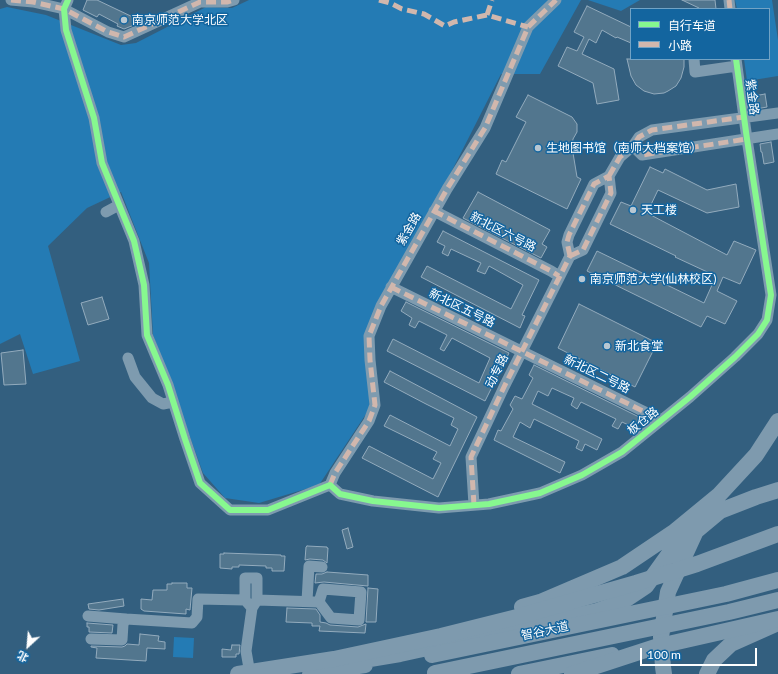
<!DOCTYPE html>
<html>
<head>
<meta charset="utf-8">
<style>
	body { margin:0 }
	#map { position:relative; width:778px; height:674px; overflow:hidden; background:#335f7f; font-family:Lato,"Noto Sans SC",sans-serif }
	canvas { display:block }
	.legend { position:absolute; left:630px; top:8px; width:140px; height:52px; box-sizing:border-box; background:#13659f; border:1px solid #71a3c5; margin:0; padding:5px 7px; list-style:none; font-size:12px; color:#fff }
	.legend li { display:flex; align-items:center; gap:8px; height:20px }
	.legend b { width:20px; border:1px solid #71a3c5 }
	.north { position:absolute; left:8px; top:626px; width:40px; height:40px; -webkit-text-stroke:3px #13659f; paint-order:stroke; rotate:206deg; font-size:11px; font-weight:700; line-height:16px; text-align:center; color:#fff }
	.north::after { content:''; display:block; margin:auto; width:14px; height:18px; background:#fff; clip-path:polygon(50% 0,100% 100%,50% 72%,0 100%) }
	.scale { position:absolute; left:640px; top:648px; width:117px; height:18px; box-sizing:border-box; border:2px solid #fff; border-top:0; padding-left:5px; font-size:12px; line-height:14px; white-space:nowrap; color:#fff; -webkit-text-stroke:3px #13659f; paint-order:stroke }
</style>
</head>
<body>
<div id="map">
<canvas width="778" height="674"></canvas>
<ul class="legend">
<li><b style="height:5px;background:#87f88f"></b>自行车道</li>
<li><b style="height:5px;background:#d1b7ad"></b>小路</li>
</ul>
<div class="north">北</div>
<div class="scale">100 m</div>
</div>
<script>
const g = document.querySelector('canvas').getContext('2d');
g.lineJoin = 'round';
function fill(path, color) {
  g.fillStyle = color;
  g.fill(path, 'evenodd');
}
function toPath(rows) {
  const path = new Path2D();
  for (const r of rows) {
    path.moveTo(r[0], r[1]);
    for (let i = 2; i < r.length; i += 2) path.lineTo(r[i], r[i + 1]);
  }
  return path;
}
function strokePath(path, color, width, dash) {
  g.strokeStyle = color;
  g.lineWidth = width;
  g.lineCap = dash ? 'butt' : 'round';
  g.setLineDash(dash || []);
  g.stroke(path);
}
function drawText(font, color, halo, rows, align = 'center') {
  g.font = font + ' Lato,"Noto Sans SC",sans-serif';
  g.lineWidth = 3;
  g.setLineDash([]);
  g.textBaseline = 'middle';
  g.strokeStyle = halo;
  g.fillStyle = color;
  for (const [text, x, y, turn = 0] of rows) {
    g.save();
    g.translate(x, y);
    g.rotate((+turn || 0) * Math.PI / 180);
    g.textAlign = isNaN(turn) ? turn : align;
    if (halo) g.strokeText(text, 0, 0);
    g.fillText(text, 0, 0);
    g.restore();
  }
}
const green = toPath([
	[249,0,581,0,540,74,501,74,367,338,370,408,319,485,259,503,225,498,203,473,153,335,149,263,121,192,87,208,48,246,80,361,33,374,20,334,0,344,0,9,7,7,46,15,121,45,136,43,206,7,232,8],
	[588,0,640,0,621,11],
	[735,0,772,0,778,40,778,76,747,81,744,59,769,59,769,9,737,9],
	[174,637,194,638,193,658,173,657]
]);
const building = toPath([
	[87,0,97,0,137,19,134,25,124,29,117,26,118,24,99,14,97,17,83,10,87,0],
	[682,0,715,0,716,9,699,9,699,8,682,0],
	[587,6,631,27,631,43,617,37,616,38,602,30,596,43,589,39,582,54,614,69,619,100,597,104,593,83,558,66,567,47,577,51,584,37,574,32,587,6],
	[627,59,684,59,684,67,681,78,676,86,668,91,664,93,654,94,644,91,636,85,631,76,627,59],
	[765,94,767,107,756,109,754,96,765,94],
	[528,95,572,117,577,124,577,132,573,139,572,147,577,177,581,179,567,209,496,174,502,160,506,162,526,122,516,117,528,95],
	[771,142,774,162,764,164,762,152,761,152,760,144,771,142],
	[650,167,663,173,665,169,707,190,736,184,739,207,707,213,658,190,647,213,727,255,734,241,756,250,740,284,723,277,717,291,737,301,725,324,707,316,701,327,587,271,597,251,704,303,716,276,675,257,676,256,610,224,621,202,631,206,650,167],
	[478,192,550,230,542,244,547,247,541,258,463,218,478,192],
	[443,231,539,280,522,315,525,316,520,328,421,277,427,266,511,309,523,285,489,266,485,274,477,271,481,263,451,249,448,256,442,253,445,246,437,242,443,231],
	[102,297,109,319,88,325,81,303,102,297],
	[406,302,509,353,485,401,387,351,393,339,479,383,490,358,452,338,444,351,440,349,447,335,419,321,415,328,409,325,412,318,401,311,406,302],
	[579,304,657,343,635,387,558,348,579,304],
	[23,350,26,384,4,385,1,353,23,350],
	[534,365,639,417,635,428,622,422,618,429,612,426,616,419,581,402,577,409,571,405,574,398,552,388,548,396,538,391,532,404,602,439,597,450,585,444,582,451,576,448,579,441,534,419,530,428,520,422,513,437,565,462,560,473,494,440,498,430,501,431,513,409,510,405,515,396,522,399,533,378,529,375,534,365],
	[390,371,477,417,438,497,362,458,369,446,433,479,441,463,433,459,437,452,384,426,390,415,450,446,458,429,451,425,454,418,426,404,384,382,390,371],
	[348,528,353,547,347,549,342,530,348,528],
	[307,546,327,547,327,548,328,548,327,563,323,560,310,559,305,560,306,547,307,546],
	[224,553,281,555,281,556,285,556,284,571,272,571,272,568,266,568,266,566,239,565,239,567,232,567,232,569,220,568,220,554,224,554,224,553],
	[327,572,368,575,368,586,324,582,315,583,316,574,322,574,327,572],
	[172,583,187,583,187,588,192,588,190,610,186,609,186,614,144,611,141,609,141,599,152,600,153,590,167,590,167,584,172,584,172,583],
	[368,588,378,589,376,622,366,622,368,588],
	[123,599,124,606,99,610,89,609,88,604,123,599],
	[287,608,316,609,320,615,320,622,326,623,330,625,358,627,366,624,365,633,319,631,320,626,312,626,312,623,286,622,287,608],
	[87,623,113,625,112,633,89,632,89,627,87,627,87,623],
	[140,634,159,636,158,641,165,642,165,649,147,648,146,661,96,658,97,648,91,647,91,646,122,647,125,646,127,644,139,645,140,634],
	[232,645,240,645,239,654,236,654,236,657,222,657,222,649,231,650,232,645]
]);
const minor = toPath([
	[11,0,33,2,64,9,108,32,124,37,200,2,227,2,234,0],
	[68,0,64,9,66,30,94,118,102,163,134,241,144,285,147,335,168,385,185,439,200,483,230,510,268,510,330,485],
	[729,0,730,9],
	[694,59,695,72,737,66],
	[633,146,642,155,778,134],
	[609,176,620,157,633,146,639,137,652,130,778,113],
	[434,211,551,271,559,276],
	[106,212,119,205],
	[570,256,567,242,569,235,594,184,609,176],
	[570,256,583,250,611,193,609,176],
	[391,287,661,420],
	[128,358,135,377,152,398,163,404,173,402],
	[330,485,340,494,373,501,439,508,489,504,540,493,582,475,622,452,690,397,735,357,758,334,767,320,771,295,747,139,736,59],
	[330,485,335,473,369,421,375,405,370,360,369,336,381,306,447,189,485,128,528,27,556,0],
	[474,505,471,457,504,387,570,256],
	[257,600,319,602,331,618,359,620,361,592,323,589,319,602],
	[307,601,309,566,322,567],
	[88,616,126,619],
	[91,639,122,640,123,624,126,619,192,623,197,617,198,599,245,600],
	[250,674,246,651,252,608,257,600,257,578,245,578,245,600,252,608]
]);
const highway = toPath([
	[522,607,540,602,622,567,674,532,719,495,756,455,778,421],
	[352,662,400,654,597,611,622,602,646,586,669,554,696,531],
	[310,674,365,665],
	[519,674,612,655],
	[664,674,663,667,661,637,668,592,696,531,720,511,756,497,778,490],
	[707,674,714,660,731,644,778,623]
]);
const highwayBridge = toPath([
	[432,655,726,594,778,580],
	[435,673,729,612,778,600],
	[238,674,334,659,441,636,517,617,636,583,697,564,778,534],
	[572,674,655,647,778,619]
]);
const quiet = toPath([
	[11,0,33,2,64,9,108,32,124,37,200,2,227,2,234,0],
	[379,0,390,3,402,9,424,14,445,26,454,22,487,15,528,27],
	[729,0,730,9],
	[487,15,492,0],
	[633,146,642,155,747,139],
	[609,176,620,157,633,146,639,137,652,130,744,117],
	[434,211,551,271,559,276],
	[570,256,567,242,569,235,594,184,609,176],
	[570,256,583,250,611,193,609,176],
	[391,287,661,420],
	[330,485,335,473,369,421,375,405,370,360,369,336,381,306,447,189,485,128,528,27,556,0],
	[474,505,471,457,504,387,570,256]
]);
const cycleway = toPath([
	[68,0,64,9,66,30,94,118,102,163,134,241,144,285,147,335,168,385,185,439,200,483,230,510,268,510,330,485,340,494,373,501,439,508,489,504,540,493,582,475,622,452,690,397,735,357,758,334,767,320,771,295,747,139,736,59]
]);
const markers = [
	[124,20,4,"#b8c7d2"],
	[538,148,4,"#b8c7d2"],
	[633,210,4,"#b8c7d2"],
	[582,279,4,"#b8c7d2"],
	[607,346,4,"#b8c7d2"]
];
const poiNames = [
	["南京师范大学北区",132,20],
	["生地图书馆（南师大档案馆）",546,148],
	["天工楼",641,210],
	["南京师范大学(仙林校区)",590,279],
	["新北食堂",615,346]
];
const streetNames = [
	["紫金路",752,97,83],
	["紫金路",409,229,-60],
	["新北区六号路",503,232,27],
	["新北区五号路",462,308,26],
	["动专路",497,371,-64],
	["新北区二号路",597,374,26],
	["板仓路",643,421,-39],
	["智谷大道",545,631,-12]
];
fill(green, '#247bb4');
fill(building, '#52768e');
strokePath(building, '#93abbd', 1);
strokePath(minor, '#7e9baf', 11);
strokePath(highway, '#7e9aae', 16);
strokePath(highwayBridge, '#7e9aae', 16);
strokePath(quiet, '#d1b7ad', 5, [10, 5]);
strokePath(cycleway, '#87f88f', 6);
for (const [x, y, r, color] of markers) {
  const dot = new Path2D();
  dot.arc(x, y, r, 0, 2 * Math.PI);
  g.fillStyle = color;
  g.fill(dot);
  strokePath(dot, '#13659f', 1.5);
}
drawText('12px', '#fff', '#13659f', poiNames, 'left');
drawText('12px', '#fff', '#13659f', streetNames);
</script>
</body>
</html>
